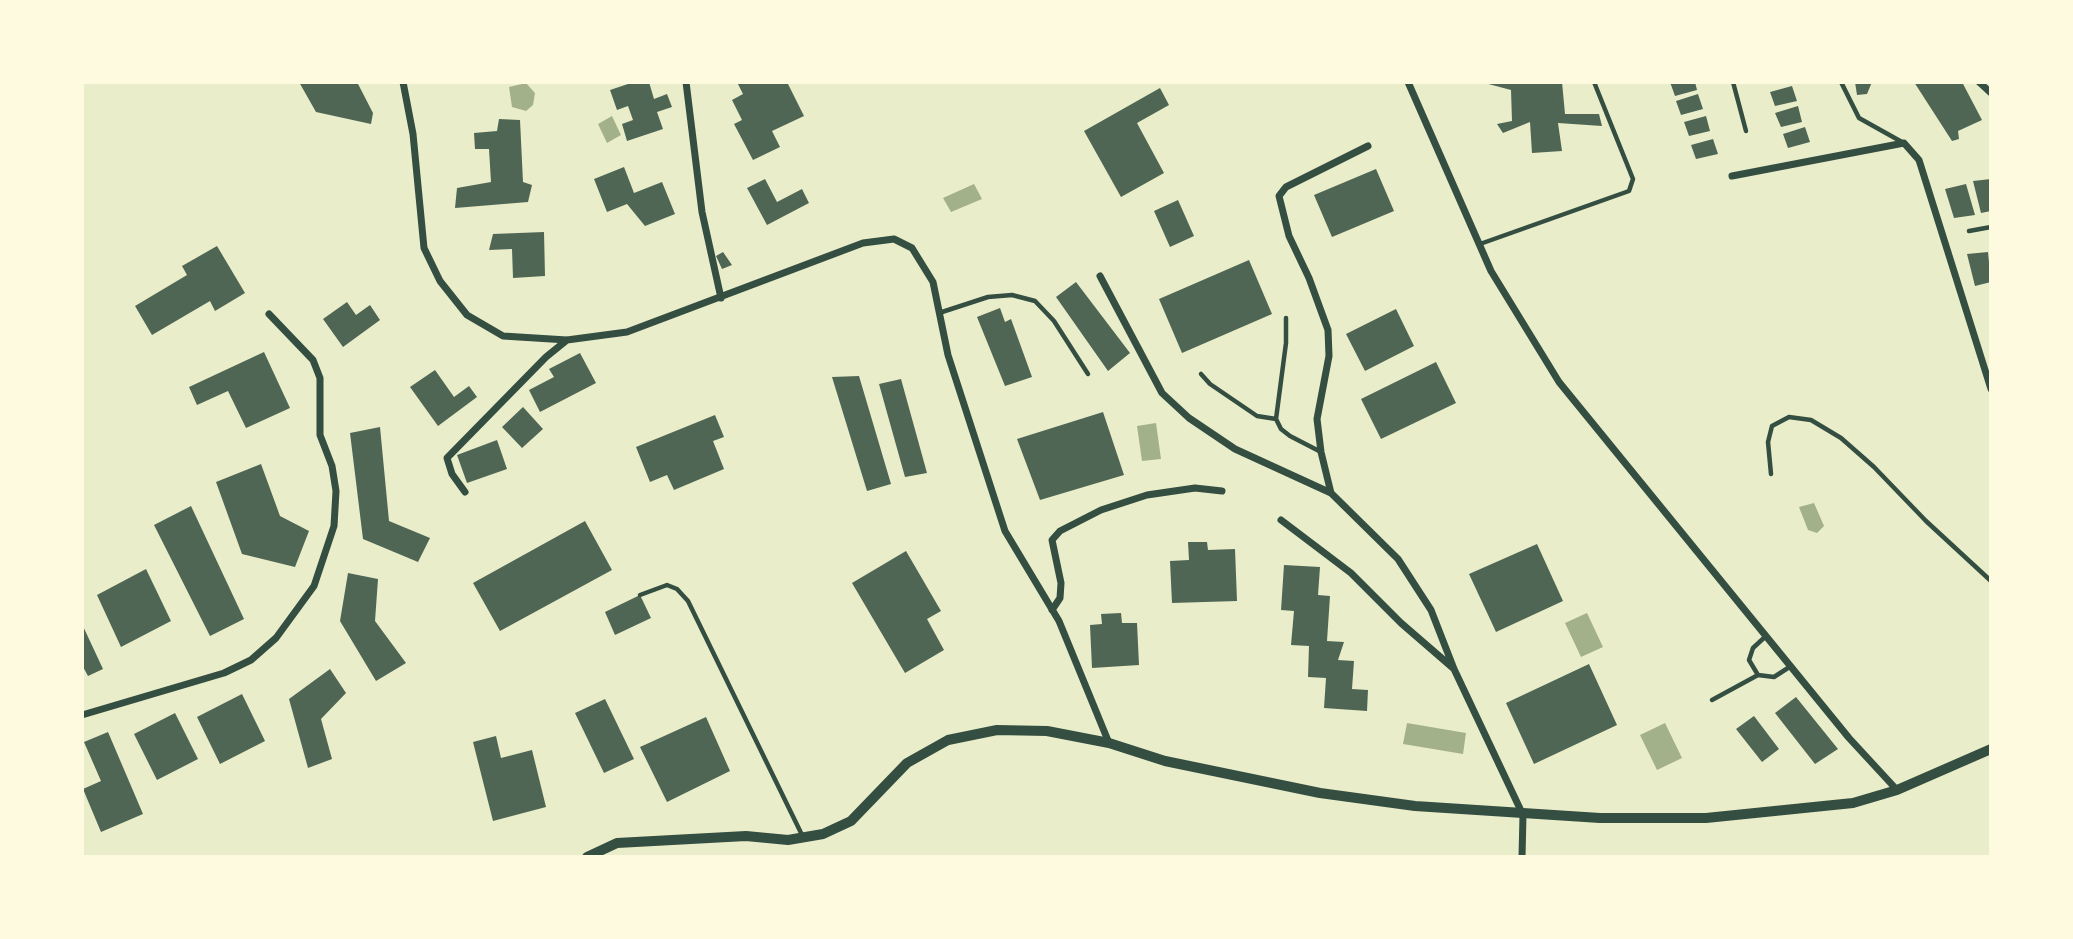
<!DOCTYPE html>
<html>
<head>
<meta charset="utf-8">
<style>
	body { margin:0 }
	#map { position:relative; width:2073px; height:939px; overflow:hidden; background:#e9edc9; font-family:"Fira Sans Condensed",sans-serif }
	canvas { display:block }
	.frame { position:absolute; inset:0; border:84px solid #fefae0; pointer-events:none }
</style>
</head>
<body>
<div id="map">
<canvas width="2073" height="939"></canvas>
<div class="frame"></div>
</div>
<script>
const g = document.querySelector('canvas').getContext('2d');
g.lineJoin = 'round';
function fill(path, color) {
  g.fillStyle = color;
  g.fill(path, 'evenodd');
}
function toPath(rows) {
  const path = new Path2D();
  for (const r of rows) {
    path.moveTo(r[0], r[1]);
    for (let i = 2; i < r.length; i += 2) path.lineTo(r[i], r[i + 1]);
  }
  return path;
}
function strokePath(path, color, width, dash) {
  g.strokeStyle = color;
  g.lineWidth = width;
  g.lineCap = dash ? 'butt' : 'round';
  g.setLineDash(dash || []);
  g.stroke(path);
}
const water = toPath([
	[526,83,535,93,533,105,526,111,512,107,509,87],
	[612,116,621,135,607,143,598,124],
	[974,184,982,199,951,212,943,198],
	[1156,423,1161,459,1142,461,1137,426],
	[1814,503,1824,526,1817,533,1808,530,1799,507],
	[1587,613,1603,647,1581,657,1565,623],
	[1407,723,1466,733,1463,754,1403,744],
	[1665,723,1682,758,1657,770,1640,735]
]);
const building = toPath([
	[299,82,357,82,373,113,371,124,316,112],
	[634,82,649,82,654,99,667,94,672,107,657,112,663,129,627,141,622,124,633,120,628,106,617,110,610,90],
	[737,82,787,82,804,116,772,131,780,147,753,160,734,124,742,120,732,100,743,94],
	[1481,82,1562,82,1565,114,1599,114,1602,126,1558,123,1562,151,1532,153,1530,122,1503,133,1497,124,1512,121,1511,90],
	[1670,82,1695,82,1697,90,1675,96],
	[1855,82,1872,82,1867,94,1857,95],
	[1914,82,1962,82,1982,120,1958,131,1959,139,1952,141],
	[1792,86,1797,101,1775,106,1770,92],
	[1160,88,1169,105,1137,123,1164,173,1121,197,1084,131],
	[1698,94,1703,109,1681,115,1676,101],
	[1798,106,1802,122,1781,127,1775,113],
	[1706,116,1710,131,1689,136,1684,122],
	[499,119,520,120,523,182,532,185,528,202,455,208,457,188,491,182,489,149,475,149,474,133,497,131],
	[1805,127,1810,142,1788,148,1783,134],
	[1713,139,1718,154,1696,159,1691,145],
	[624,167,634,193,662,182,675,214,645,226,627,204,607,212,594,179],
	[1376,169,1394,211,1332,237,1314,195],
	[765,179,777,202,802,189,809,203,767,225,747,188],
	[1991,179,1991,211,1981,213,1973,181],
	[1966,184,1975,215,1954,218,1945,189],
	[1178,200,1194,236,1170,247,1154,211],
	[544,232,545,276,513,278,512,249,489,250,493,234],
	[217,246,245,293,215,311,210,301,152,335,135,306,187,275,182,266],
	[723,252,732,265,722,269,716,256],
	[1988,252,1991,282,1975,286,1967,254],
	[1249,260,1272,314,1182,353,1159,299],
	[1076,282,1130,353,1108,371,1056,297],
	[347,302,356,315,370,305,380,320,343,347,323,319],
	[1000,308,1005,322,1011,319,1032,377,1005,386,977,317],
	[1396,309,1414,346,1365,371,1346,334],
	[264,352,290,408,246,428,228,391,197,405,189,387],
	[580,353,596,383,540,412,529,390,554,377,549,369],
	[1436,362,1456,403,1381,439,1361,399],
	[435,370,454,397,469,386,477,397,438,426,410,387],
	[859,376,891,484,867,491,832,377],
	[901,379,927,473,905,477,879,384],
	[523,407,543,429,522,448,502,427],
	[1103,412,1124,475,1040,500,1017,439],
	[715,415,724,437,713,441,724,469,674,490,667,475,650,482,636,447],
	[380,427,389,521,430,538,418,562,363,539,350,433],
	[497,440,507,469,467,483,457,455],
	[261,464,280,516,309,531,295,567,242,554,216,482],
	[191,506,244,619,210,636,154,525],
	[585,521,612,570,500,631,473,583],
	[1188,542,1207,542,1208,550,1235,549,1237,601,1172,603,1170,561,1189,560],
	[1537,544,1563,601,1496,632,1469,574],
	[906,551,941,611,927,619,944,650,905,673,852,583],
	[1284,565,1320,567,1318,595,1330,596,1327,641,1344,642,1338,660,1354,661,1352,689,1368,690,1367,711,1324,708,1326,678,1308,677,1309,646,1291,645,1294,611,1281,610],
	[146,569,171,621,121,647,97,595],
	[348,573,378,579,375,621,406,663,376,681,340,621],
	[640,595,651,618,615,635,605,612],
	[1121,613,1122,623,1137,623,1139,665,1092,668,1090,625,1102,624,1101,614],
	[82,624,103,669,88,676,82,665],
	[1589,664,1617,725,1534,764,1506,703],
	[330,669,346,693,321,719,332,759,308,768,289,699],
	[242,694,265,741,220,764,197,717],
	[1796,697,1838,749,1815,764,1775,713],
	[605,699,634,759,604,773,575,713],
	[175,713,198,759,157,780,134,734],
	[1754,716,1779,749,1762,762,1736,729],
	[706,717,730,771,667,802,640,747],
	[108,732,143,814,101,832,83,789,101,781,84,742],
	[496,736,501,758,532,750,546,807,493,821,473,742]
]);
const service = toPath([
	[1733,82,1746,131],
	[1841,82,1859,118,1902,142],
	[1969,231,1991,227],
	[1480,244,1629,191,1633,179,1594,82],
	[939,313,988,297,1012,295,1035,301,1054,321,1088,374],
	[1286,318,1286,343,1276,419,1281,429,1290,436,1321,452],
	[1201,374,1210,384,1257,416,1276,419],
	[1771,474,1768,442,1772,426,1789,417,1811,420,1841,438,1874,467,1926,521,1991,581],
	[640,595,667,585,677,589,688,601,803,837],
	[1758,675,1749,660,1753,648,1766,636],
	[1712,700,1758,675,1774,677,1791,666]
]);
const minor = toPath([
	[403,82,413,134,424,248,440,281,467,315,503,336,567,340,627,332,863,243,894,239,912,248,933,282,948,355,1005,531,1059,621,1109,743],
	[686,82,702,212,721,298],
	[1408,82,1491,271,1559,382,1849,738,1897,790],
	[1979,82,1991,93],
	[1732,176,1904,143,1919,160,1991,389],
	[1100,276,1162,393,1189,418,1235,449,1331,493,1398,559,1431,610,1454,669,1523,815,1522,857],
	[465,492,452,474,447,458,546,357,567,340],
	[1331,493,1321,452,1317,419,1329,356,1328,330,1309,278,1289,236,1279,196,1286,187,1368,146],
	[1281,520,1351,573,1401,623,1453,668],
	[1052,610,1060,598,1061,583,1052,540,1060,531,1101,510,1147,495,1195,488,1222,491],
	[82,715,224,673,251,660,276,638,314,586,334,526,336,491,332,466,320,435,320,378,313,360,269,314]
]);
const secondary = toPath([
	[587,857,617,843,746,836,788,840,823,834,851,821,907,763,948,740,997,730,1047,731,1109,743,1165,761,1320,793,1415,806,1600,818,1706,818,1853,803,1897,790,1991,749]
]);
fill(water, '#a3b18a');
fill(building, '#4f6655');
strokePath(service, '#344e41', 4.5);
strokePath(minor, '#344e41', 7);
strokePath(secondary, '#344e41', 10);
</script>
</body>
</html>
